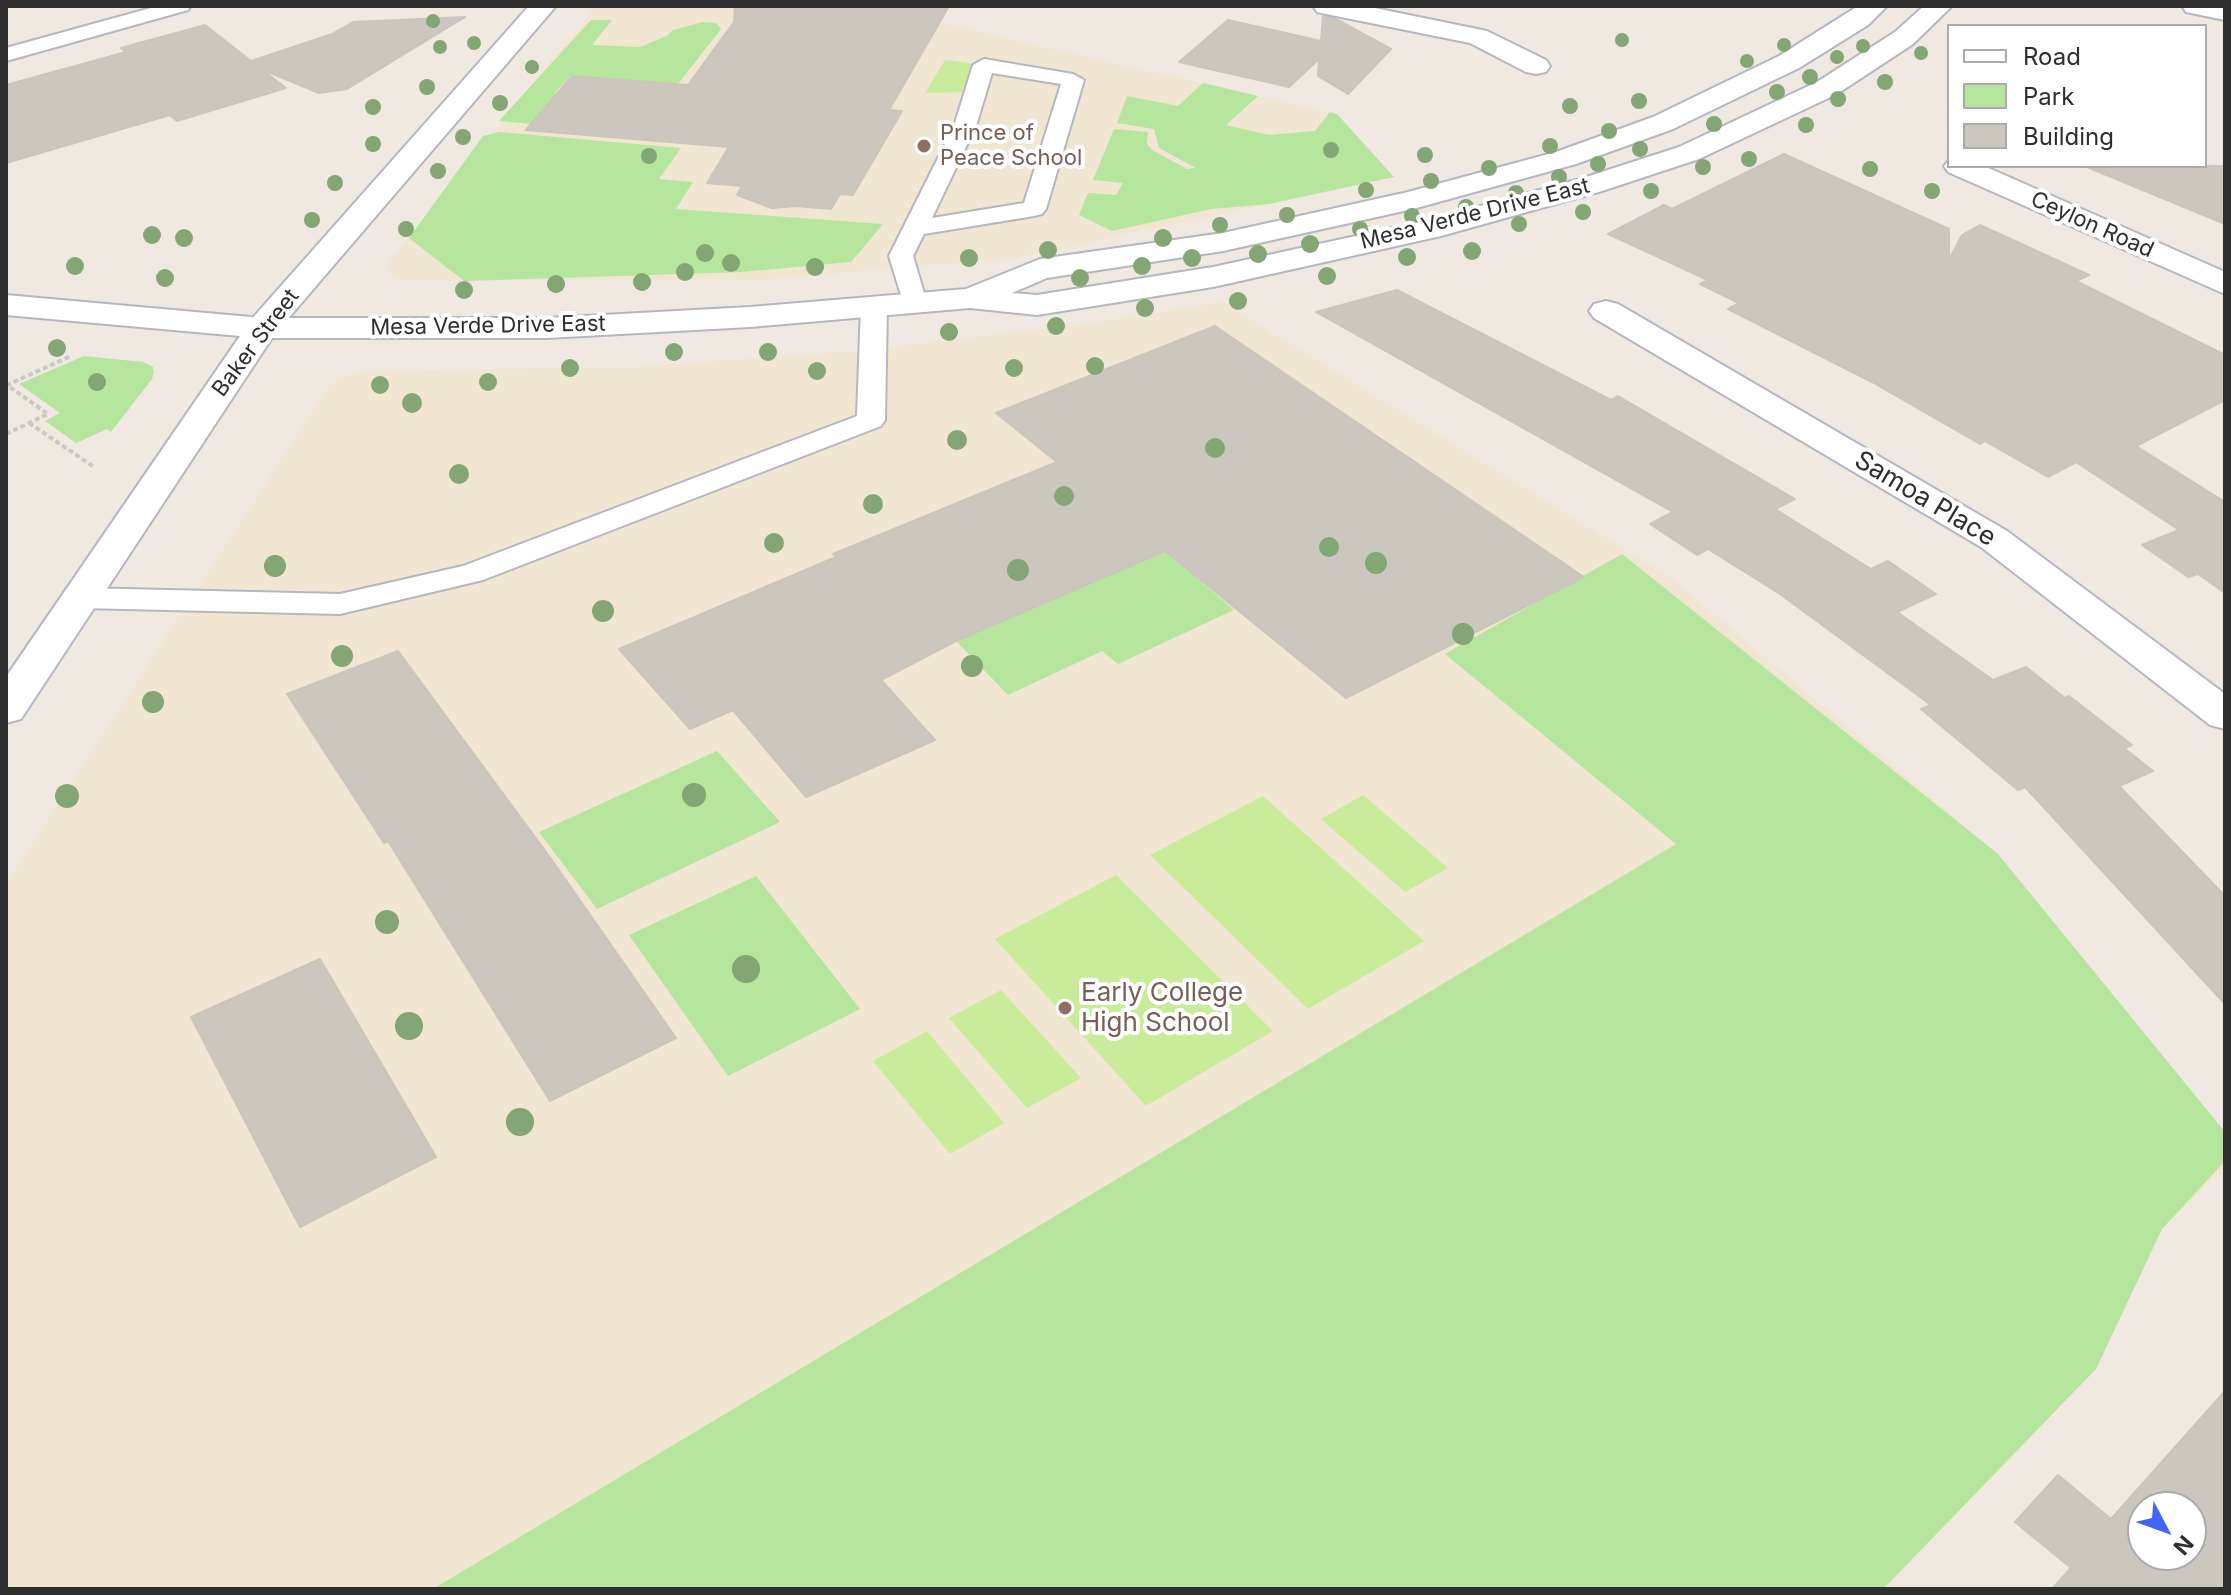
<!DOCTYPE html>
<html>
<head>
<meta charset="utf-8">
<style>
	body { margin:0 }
	#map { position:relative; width:2231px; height:1595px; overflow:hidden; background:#efe9e1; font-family:Inter,sans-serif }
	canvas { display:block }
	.frame { position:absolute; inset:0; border:8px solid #2e2e2e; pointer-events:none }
	.legend { position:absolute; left:1947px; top:24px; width:260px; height:144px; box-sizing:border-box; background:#fff; border:2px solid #ababab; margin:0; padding:10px 14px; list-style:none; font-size:24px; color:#2e2e2e }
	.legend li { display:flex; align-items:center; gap:16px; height:40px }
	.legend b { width:40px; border:2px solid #ababab }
	.north { position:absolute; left:2127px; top:1491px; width:80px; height:80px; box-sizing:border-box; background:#fff; border:2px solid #ababab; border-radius:50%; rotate:131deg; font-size:22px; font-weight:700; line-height:32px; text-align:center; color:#2e2e2e }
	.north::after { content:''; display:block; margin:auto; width:28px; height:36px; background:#4264fb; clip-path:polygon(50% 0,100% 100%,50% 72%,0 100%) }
</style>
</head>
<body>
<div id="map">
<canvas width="2231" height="1595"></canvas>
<div class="frame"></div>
<ul class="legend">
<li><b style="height:10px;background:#fff"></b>Road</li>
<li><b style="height:22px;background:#b6e59e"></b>Park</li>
<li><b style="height:22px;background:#cbc7bf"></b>Building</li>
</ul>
<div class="north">N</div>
</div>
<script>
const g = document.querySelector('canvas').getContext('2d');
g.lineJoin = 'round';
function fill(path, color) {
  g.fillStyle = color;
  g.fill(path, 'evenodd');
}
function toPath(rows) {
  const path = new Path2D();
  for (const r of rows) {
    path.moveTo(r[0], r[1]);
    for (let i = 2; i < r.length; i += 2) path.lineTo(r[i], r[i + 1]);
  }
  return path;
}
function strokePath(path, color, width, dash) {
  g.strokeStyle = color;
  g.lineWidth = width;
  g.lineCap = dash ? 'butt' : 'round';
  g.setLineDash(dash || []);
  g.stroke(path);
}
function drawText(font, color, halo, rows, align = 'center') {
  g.font = font + ' Inter,sans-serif';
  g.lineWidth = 8;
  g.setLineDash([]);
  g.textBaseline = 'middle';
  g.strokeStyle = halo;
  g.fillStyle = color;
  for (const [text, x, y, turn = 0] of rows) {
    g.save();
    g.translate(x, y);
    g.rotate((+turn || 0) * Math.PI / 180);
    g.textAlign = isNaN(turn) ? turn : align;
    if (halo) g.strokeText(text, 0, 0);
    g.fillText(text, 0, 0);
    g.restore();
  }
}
const education = toPath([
	[596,6,864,6,1337,114,1394,177,1020,257,762,280,408,281,392,276,387,265],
	[1222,302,1671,578,1998,854,2225,1132,2225,1167,2162,1229,2096,1369,1885,1589,6,1589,6,884,329,386,341,377,368,371,636,367,866,350,1085,324]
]);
const green = toPath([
	[591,20,612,20,592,45,640,47,667,36,673,30,703,22,716,23,721,29,678,84,570,76,555,93,563,95,556,102,550,102,531,124,499,121],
	[1203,83,1258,96,1226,125,1269,135,1315,131,1330,112,1337,114,1394,177,1269,204,1211,209,1112,231,1079,215,1088,193,1116,195,1123,183,1093,180,1114,129,1148,132,1147,144,1152,150,1187,169,1196,168,1159,148,1154,129,1117,123,1127,96,1178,106],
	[499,132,681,148,659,179,693,182,676,209,883,224,851,262,742,272,464,281,409,238,483,136],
	[84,356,143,362,153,367,154,372,152,379,111,432,107,429,76,443,45,421,60,413,19,384],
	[1165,551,1234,610,1118,664,1102,651,1008,695,956,641],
	[1622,554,1998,854,2225,1132,2225,1161,2162,1229,2096,1369,1883,1589,433,1589,1676,844,1445,654],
	[717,751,780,822,597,909,539,832],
	[756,876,860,1009,728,1076,629,935]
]);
const pitch = toPath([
	[945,60,976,64,965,92,925,93],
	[1363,795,1448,868,1405,892,1321,819],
	[1263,796,1424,941,1308,1009,1150,855],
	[1116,875,1273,1031,1146,1106,995,939],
	[1001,990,1081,1078,1027,1108,949,1018],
	[927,1031,1004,1123,950,1154,873,1061]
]);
const building = toPath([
	[735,6,949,6,889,110,902,111,853,195,840,194,831,209,796,206,772,208,737,195,742,186,707,183,729,147,526,130,572,76,688,85,734,22,735,6],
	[1323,16,1336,19,1391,49,1348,94,1318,76,1319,59,1289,87,1179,62,1228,20,1321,41,1323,16],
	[465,17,347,89,319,93,261,69,286,88,177,121,170,115,6,163,6,85,126,52,121,48,205,25,251,61,332,34,353,22,465,17],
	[1784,154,1949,229,1949,260,1962,235,1980,225,2089,275,2076,281,2225,355,2225,400,2136,446,2225,502,2225,593,2198,574,2188,577,2142,545,2179,530,2076,462,2048,477,1985,441,1980,444,1872,382,1728,309,1739,303,1700,284,1708,280,1608,234,1664,205,1672,209,1784,154],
	[2088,166,2225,166,2225,224,2087,167,2088,166],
	[1397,290,1611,400,1618,396,1795,499,1775,509,1871,569,1888,561,1936,594,1897,612,1993,680,2026,667,2065,698,2069,696,2132,745,2124,748,2153,771,2119,786,2225,896,2225,1004,2025,787,2018,790,1921,709,1931,705,1780,594,1708,549,1697,555,1650,524,1673,512,1316,312,1397,290],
	[1215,326,1584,577,1346,698,1165,551,956,641,881,680,935,740,806,797,733,710,690,729,619,649,836,557,833,554,1057,462,996,413,1215,326],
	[398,651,549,856,676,1038,550,1101,388,841,384,843,287,694,398,651],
	[320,959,436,1157,300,1227,191,1017,320,959],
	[2225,1391,2225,1589,2052,1589,2071,1568,2015,1522,2058,1475,2111,1519,2225,1391],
	[2143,1507,2191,1507,2191,1555,2143,1555,2143,1507]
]);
const path = toPath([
	[29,423,94,467],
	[6,434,48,414,7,385,71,356]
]);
const lane = toPath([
	[158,6,191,6,188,10,6,61,6,48,158,6],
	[984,59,1073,74,1084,80,1046,209,1042,214,1034,216,924,234,913,256,927,303,923,308,914,311,905,308,889,256,954,126,973,65,984,59],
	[992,73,1061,84,1024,203,932,218,976,126,992,73],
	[874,298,883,301,887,306,885,420,881,426,483,580,340,614,81,608,70,605,66,598,70,591,81,588,340,594,463,566,857,416,861,306,865,301,874,298]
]);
const street = toPath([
	[529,6,556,6,274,335,262,338,250,335,245,328,250,321,529,6],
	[1313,6,1365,6,1487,31,1546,60,1550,66,1546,72,1536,74,1526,72,1470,43,1326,14,1317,12,1313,6],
	[2182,6,2225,6,2225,20,2186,12,2182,6],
	[1949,160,1949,166,1984,166,2225,272,2225,294,1948,172,1944,166,1949,160],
	[1606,301,1618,304,2007,531,2225,694,2225,729,2210,725,1981,547,1594,318,1589,311,1594,304,1606,301]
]);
const secondary = toPath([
	[1858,6,1887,6,1868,25,1799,68,1673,129,1576,164,1413,209,1223,251,1047,278,1012,293,1037,295,1213,267,1425,221,1580,179,1679,147,1817,82,1895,32,1924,6,1952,6,1913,44,1837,94,1699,159,1602,191,1441,236,1213,287,1037,315,970,308,750,327,547,338,272,338,21,719,6,723,6,677,240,336,6,315,6,295,262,318,547,318,750,307,966,289,1040,259,1223,233,1408,192,1556,152,1653,117,1779,56,1858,6]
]);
const trees = [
	[433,21,7],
	[1622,40,7],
	[474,43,7],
	[1784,45,7],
	[1863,46,7],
	[440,47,7],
	[1921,53,7],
	[1837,57,7],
	[1747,61,7],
	[532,67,7],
	[1810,77,8],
	[1885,82,8],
	[427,87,8],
	[1777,92,8],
	[1838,99,8],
	[1639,101,8],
	[500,103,8],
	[1570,106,8],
	[373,107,8],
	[1714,124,8],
	[1806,125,8],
	[1609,131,8],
	[463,137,8],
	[373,144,8],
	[1550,146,8],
	[1640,149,8],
	[1331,150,8],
	[1425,155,8],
	[649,156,8],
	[1749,159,8],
	[1598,164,8],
	[1703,167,8],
	[1489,168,8],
	[1870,169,8],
	[438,171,8],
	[1559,177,8],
	[1431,181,8],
	[335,183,8],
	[1366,190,8],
	[1651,191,8],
	[1932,191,8],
	[1516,193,8],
	[1466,207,8],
	[1583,212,8],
	[1287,215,8],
	[1412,216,8],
	[312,220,8],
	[1519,224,8],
	[1220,225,8],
	[406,229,8],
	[1360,229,8],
	[152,235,9],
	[184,238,9],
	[1163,238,9],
	[1310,244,9],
	[1048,250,9],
	[1472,251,9],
	[705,253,9],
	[1258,254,9],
	[1407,257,9],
	[969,258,9],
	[1192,258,9],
	[731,263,9],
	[75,266,9],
	[1142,266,9],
	[815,267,9],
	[685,272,9],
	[1327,276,9],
	[165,278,9],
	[1080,278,9],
	[642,282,9],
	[556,284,9],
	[464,290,9],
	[1238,301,9],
	[1145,308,9],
	[1056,326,9],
	[949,332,9],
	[57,348,9],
	[674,352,9],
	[768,352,9],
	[1095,366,9],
	[570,368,9],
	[1014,368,9],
	[817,371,9],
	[97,382,9],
	[488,382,9],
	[380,385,9],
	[412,403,10],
	[957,440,10],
	[1215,448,10],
	[459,474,10],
	[1064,496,10],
	[873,504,10],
	[774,543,10],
	[1329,547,10],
	[1376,563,11],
	[275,566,11],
	[1018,570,11],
	[603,611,11],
	[1463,634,11],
	[342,656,11],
	[972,666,11],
	[153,702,11],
	[694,795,12],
	[67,796,12],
	[387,922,12],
	[746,969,14],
	[409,1026,14],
	[520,1122,14]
];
const markers = [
	[924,146,8,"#8d6e63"],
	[1065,1008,8,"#8d6e63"]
];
const farEducationnames = [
	["Prince of",940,133],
	["Peace School",940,158]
];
const farStreetnames = [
	["Mesa Verde Drive East",1475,214,-14],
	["Ceylon Road",2092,225,24],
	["Mesa Verde Drive East",488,326,-1],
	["Baker Street",256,343,-53]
];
const streetNames = [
	["Samoa Place",1925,499,31]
];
const educationNames = [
	["Early College",1081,993],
	["High School",1081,1023]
];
fill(education, '#f0e6d1');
fill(green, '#b6e59e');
fill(pitch, '#c9ec9a');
fill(building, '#cbc7bf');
strokePath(building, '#cbc5ba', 2);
strokePath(lane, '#b4b7c1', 4);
strokePath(street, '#b4b7c1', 4);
strokePath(secondary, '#b4b7c1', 4);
strokePath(path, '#c9c9c9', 4, [5, 3]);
fill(lane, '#fff');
fill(street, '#fff');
fill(secondary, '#fff');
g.fillStyle = '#84a574';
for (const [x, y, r] of trees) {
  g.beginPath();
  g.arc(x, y, r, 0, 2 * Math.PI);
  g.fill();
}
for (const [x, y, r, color] of markers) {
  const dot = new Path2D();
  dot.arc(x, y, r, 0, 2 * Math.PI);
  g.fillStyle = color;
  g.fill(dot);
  strokePath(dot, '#fff', 3);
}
drawText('22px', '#785e54', '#fff', farEducationnames, 'left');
drawText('22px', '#2e2e2e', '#fff', farStreetnames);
drawText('26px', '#2e2e2e', '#fff', streetNames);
drawText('26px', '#785e54', '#fff', educationNames, 'left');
</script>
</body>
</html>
